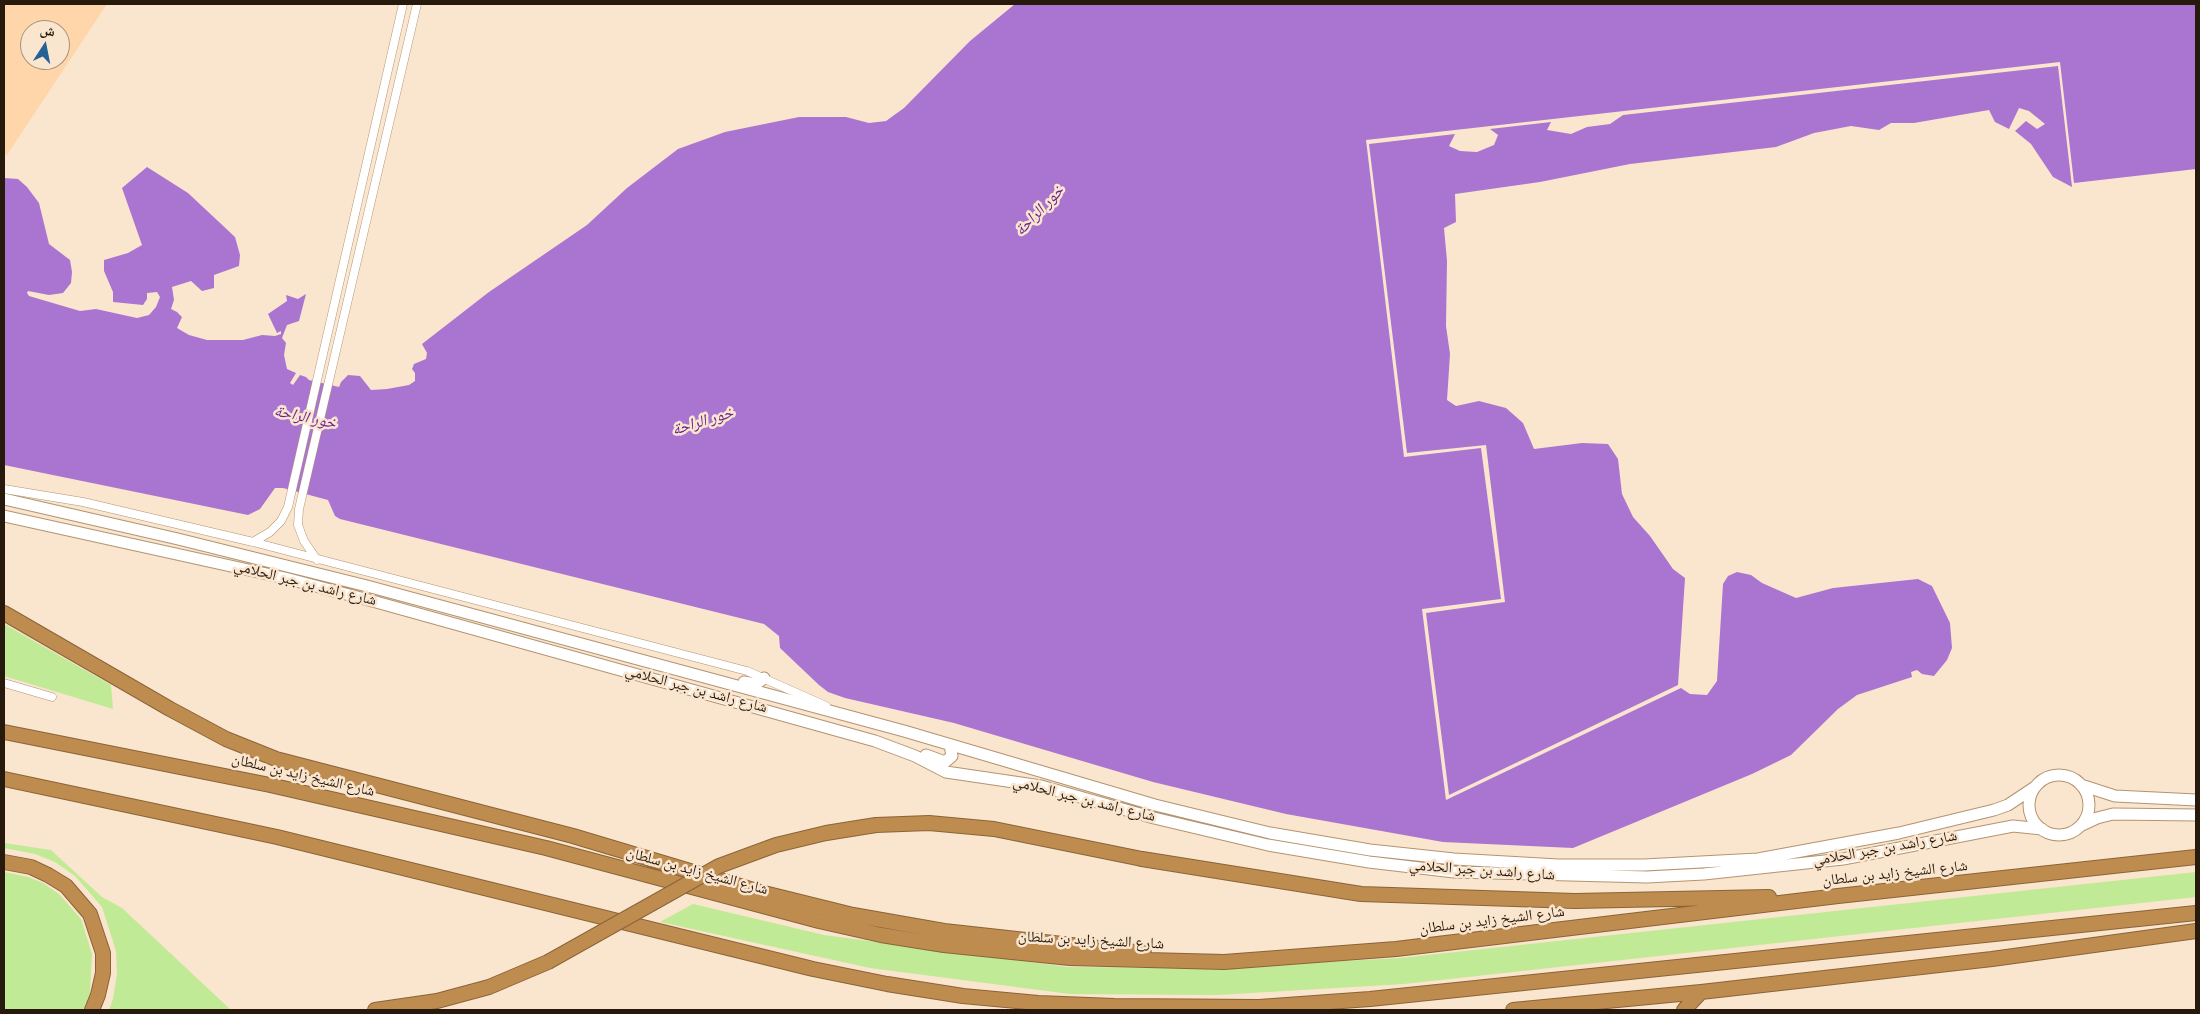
<!DOCTYPE html>
<html>
<head>
<meta charset="utf-8">
<style>
	body { margin:0 }
	#map { position:relative; width:2200px; height:1014px; overflow:hidden; background:#fae5cf; font-family:"Nunito Sans","Noto Naskh Arabic",sans-serif }
	canvas { display:block }
	.frame { position:absolute; inset:0; border:5px solid #271a0c; pointer-events:none }
	.north { position:absolute; left:20px; top:20px; width:50px; height:50px; box-sizing:border-box; background:#fae5cf; border:1px solid #a69481; border-radius:50%; rotate:11deg; font-size:14px; font-weight:700; line-height:20px; text-align:center; color:#271a0c }
	.north::after { content:''; display:block; margin:auto; width:18px; height:22px; background:#256097; clip-path:polygon(50% 0,100% 100%,50% 72%,0 100%) }
</style>
</head>
<body>
<div id="map">
<canvas width="2200" height="1014"></canvas>
<div class="frame"></div>
<div class="north">ش</div>
</div>
<script>
const g = document.querySelector('canvas').getContext('2d');
g.lineJoin = 'round';
function fill(path, color) {
  g.fillStyle = color;
  g.fill(path, 'evenodd');
}
function toPath(rows) {
  const path = new Path2D();
  for (const r of rows) {
    if (r.length === 3) {
      path.moveTo(r[0] + r[2], r[1]);
      path.arc(r[0], r[1], r[2], 0, 2 * Math.PI);
      continue;
    }
    path.moveTo(r[0], r[1]);
    for (let i = 2; i < r.length; i += 2) path.lineTo(r[i], r[i + 1]);
  }
  return path;
}
function strokePath(path, color, width, dash) {
  g.strokeStyle = color;
  g.lineWidth = width;
  g.lineCap = dash ? 'butt' : 'round';
  g.setLineDash(dash || []);
  g.stroke(path);
}
function drawText(font, color, halo, rows, align = 'center') {
  g.font = font + ' "Nunito Sans","Noto Naskh Arabic",sans-serif';
  g.lineWidth = 5;
  g.setLineDash([]);
  g.textBaseline = 'middle';
  g.strokeStyle = halo;
  g.fillStyle = color;
  for (const [text, x, y, turn = 0] of rows) {
    g.save();
    g.translate(x, y);
    g.rotate((+turn || 0) * Math.PI / 180);
    g.textAlign = isNaN(turn) ? turn : align;
    if (halo) g.strokeText(text, 0, 0);
    g.fillText(text, 0, 0);
    g.restore();
  }
}
const built = toPath([
	[4,4,107,4,7,155,4,153],
	[30,30,60,30,60,60,30,60]
]);
const green = toPath([
	[4,624,111,685,113,709,4,676],
	[4,843,51,850,102,897,122,908,231,1010,109,1010,113,999,117,974,116,951,102,907,75,876,55,862,35,854,4,848],
	[4,872,28,877,43,883,59,894,81,919,92,954,90,993,83,1010,4,1010],
	[2196,872,2196,897,1404,984,1218,995,1070,994,870,968,660,922,693,904,824,935,1068,967,1210,968,1400,958]
]);
const water = toPath([
	[1015,4,2196,4,2196,169,2074,183,2060,62,1366,140,1404,457,1481,448,1501,599,1422,609,1446,800,1681,688,1690,694,1707,695,1717,681,1723,584,1728,576,1737,572,1751,575,1762,583,1796,598,1833,588,1918,579,1932,586,1950,623,1952,648,1947,660,1934,676,1922,674,1917,670,1911,672,1912,677,1857,695,1838,709,1791,755,1752,774,1573,848,1443,842,1286,814,1153,782,954,723,845,698,828,692,819,685,780,648,779,636,764,624,340,519,335,516,328,500,283,488,275,488,260,509,248,515,4,465,4,178,18,179,27,187,39,203,49,244,70,260,72,272,71,283,63,293,49,295,28,291,27,293,29,296,80,311,96,309,137,318,149,315,156,307,160,297,157,292,147,293,147,299,143,305,113,302,113,292,104,271,104,260,128,253,142,245,122,188,147,167,188,193,235,237,240,255,239,266,214,275,214,288,202,291,191,281,172,287,174,300,171,309,177,312,182,317,177,328,189,335,207,340,243,340,262,335,275,336,281,334,281,331,277,333,268,314,287,301,286,295,298,299,306,294,299,321,287,325,282,338,286,343,284,355,287,369,296,373,290,383,293,385,300,375,306,377,309,380,339,387,341,382,348,375,360,376,371,390,387,389,409,385,415,381,415,373,412,369,414,364,426,359,427,353,422,344,489,292,587,225,627,188,678,149,725,132,799,117,846,117,869,123,886,121,904,108,970,41],
	[2058,66,2072,187,2053,177,2031,144,2015,131,2026,121,2037,129,2045,124,2029,111,2019,108,2009,129,1995,122,1989,110,1914,123,1891,123,1879,130,1851,126,1814,133,1776,147,1630,164,1540,182,1455,194,1456,222,1444,228,1447,261,1446,326,1450,354,1447,400,1456,406,1479,401,1506,408,1523,423,1534,449,1582,443,1608,444,1618,459,1622,494,1633,517,1650,536,1673,569,1685,578,1678,685,1449,795,1426,613,1505,602,1486,445,1407,453,1369,144,1455,134,1449,146,1460,151,1477,152,1494,145,1498,135,1490,129,1551,122,1547,130,1571,134,1587,127,1610,124,1623,115]
]);
const street = toPath([
	[4,489,83,502,253,542,747,671,826,706],
	[253,542,270,532,281,521,288,507,403,4],
	[317,560,304,541,298,525,299,509,417,4],
	[4,683,52,697]
]);
const secondary = toPath([
	[4,499,178,539,367,586,904,731,1155,805,1270,833,1370,850,1454,859,1558,865,1644,865,1758,859,1899,833,1994,810,2008,805,2035,787],
	[4,516,285,578,376,602,875,741,915,756,946,772,1041,786,1154,818,1268,845,1369,862,1454,872,1647,877,1704,874,1843,859,2013,826,2042,829],
	[744,682,756,684,764,678],
	[926,755,945,762,952,756,950,745],
	[2059,805,30],
	[2081,785,2115,796,2196,800],
	[2082,825,2097,818,2113,814,2196,815]
]);
const highway = toPath([
	[4,613,170,709,226,739,276,759,573,836,760,892,853,915,944,931,1144,953],
	[4,732,270,785,546,848,819,921,881,935,944,945,1070,958,1224,962,1396,949,1838,896,2196,857],
	[4,779,277,837,813,969,887,984,963,996,1038,1003,1114,1006,1259,1007,1370,999,2196,913],
	[1142,859,1361,894,1575,901,1769,897],
	[4,862,31,867,48,875,66,886,90,914,103,953,103,973,98,995,92,1010],
	[375,1010,437,1001,489,987,548,962],
	[1513,1010,1701,992,1992,959,2196,931],
	[1684,1010,1701,992]
]);
const highwayBridge = toPath([
	[548,962,719,866,776,845,826,833,876,825,929,823,994,829,1142,859]
]);
const streetNames = [
	["شارع راشد بن جبر الحلامي",305,584,14],
	["شارع راشد بن جبر الحلامي",696,690,15],
	["شارع الشيخ زايد بن سلطان",303,776,13],
	["شارع راشد بن جبر الحلامي",1084,800,14],
	["شارع راشد بن جبر الحلامي",1885,849,-10],
	["شارع راشد بن جبر الحلامي",1482,871,4],
	["شارع الشيخ زايد بن سلطان",697,872,15],
	["شارع الشيخ زايد بن سلطان",1895,874,-6],
	["شارع الشيخ زايد بن سلطان",1492,921,-7],
	["شارع الشيخ زايد بن سلطان",1091,941,3]
];
const waterNames = [
	["خور الراحة",1040,211,-46],
	["خور الراحة",305,418,12],
	["خور الراحة",703,422,-17]
];
fill(built, '#fed6aa');
fill(green, '#c1ea97');
fill(water, '#aa75d0');
strokePath(street, '#b49470', 9);
strokePath(secondary, '#b49470', 13);
strokePath(highway, '#8a6438', 16);
strokePath(street, '#fff', 8);
strokePath(secondary, '#fff', 11);
strokePath(highway, '#bf8c4f', 14);
strokePath(highwayBridge, '#8a6438', 16, []);
strokePath(highwayBridge, '#bf8c4f', 14);
drawText('15px', '#271a0c', '#fae5cf', streetNames);
drawText('italic 16px', '#682390', '#fae5cf', waterNames);
</script>
</body>
</html>
